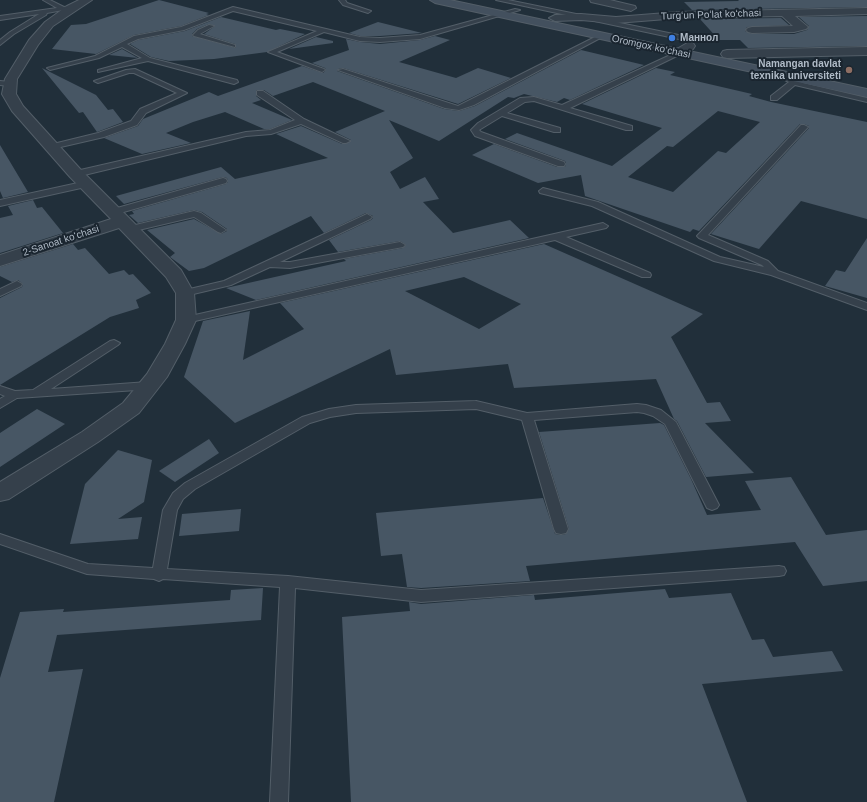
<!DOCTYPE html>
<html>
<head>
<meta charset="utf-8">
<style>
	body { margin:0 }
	canvas { display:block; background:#212f3a }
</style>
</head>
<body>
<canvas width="867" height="802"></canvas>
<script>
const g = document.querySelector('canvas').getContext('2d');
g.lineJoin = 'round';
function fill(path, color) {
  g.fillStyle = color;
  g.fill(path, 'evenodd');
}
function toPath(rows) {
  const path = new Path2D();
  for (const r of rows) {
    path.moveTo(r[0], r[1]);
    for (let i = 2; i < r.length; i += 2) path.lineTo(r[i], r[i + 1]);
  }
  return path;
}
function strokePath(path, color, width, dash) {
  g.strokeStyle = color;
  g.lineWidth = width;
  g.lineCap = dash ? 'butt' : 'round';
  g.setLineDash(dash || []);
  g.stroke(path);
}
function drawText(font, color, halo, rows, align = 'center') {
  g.font = font + ' Arial,sans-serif';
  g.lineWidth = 4;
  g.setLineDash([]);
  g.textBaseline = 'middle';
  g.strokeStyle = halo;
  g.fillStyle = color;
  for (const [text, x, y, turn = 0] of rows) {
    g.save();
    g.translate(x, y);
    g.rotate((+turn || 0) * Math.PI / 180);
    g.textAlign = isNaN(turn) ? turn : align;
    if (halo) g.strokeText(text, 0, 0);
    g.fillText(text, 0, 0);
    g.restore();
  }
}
const building = toPath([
	[159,0,209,13,206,14,209,15,181,26,134,35,96,54,52,49,71,25,86,24],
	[738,0,867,0,867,7,692,10,684,2,739,1],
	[867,16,867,46,748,48,740,40,719,40,700,19,781,18,789,25,747,27,745,31,752,34,794,34,807,30,809,26,799,17],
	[221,17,276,30,280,29,305,34,267,52,214,59,169,61,151,57,130,44,138,40,185,31],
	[209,24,215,26,204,34,235,44,236,48,192,36,192,34,197,29],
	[378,22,422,33,380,36,360,36,349,33],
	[435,36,450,40,399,62,456,78,478,68,511,78,458,104,343,68,338,69,337,71,444,109,459,111,475,106,581,50,644,65,570,100,564,98,557,102,524,94,514,98,508,97,439,141,389,120,413,158,390,172,400,189,425,177,439,199,423,202,453,233,510,220,529,238,256,300,226,288,346,261,344,259,403,248,406,245,400,241,338,252,329,240,371,220,373,218,373,216,366,213,324,233,311,216,204,268,189,271,170,257,175,253,147,230,194,219,221,234,227,231,227,229,202,212,194,210,138,223,129,215,134,214,132,211,226,184,228,182,227,178,223,177,124,204,116,196,221,167,235,179,328,158,276,134,301,126,342,144,346,144,351,140,335,132,385,111,313,82,273,96,264,90,256,90,256,96,261,100,252,103,292,120,270,129,264,129,225,112,193,122,166,133,191,143,142,154,104,138,138,126,143,119,209,92,218,96,302,66,323,73,326,70,325,68,312,63,349,50,346,39,360,42,380,44,420,40],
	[316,37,333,41,333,43,289,49],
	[122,49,138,58,109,55],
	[42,68,96,95,108,110,113,109,123,122,97,132,83,112,79,113],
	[656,68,675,72,670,75,752,94,749,96,771,102,867,122,867,219,801,201,759,249,711,234,809,128,809,126,804,124,800,124,699,231,693,229,690,232,585,196,581,175,538,183,472,155,494,144,557,167,565,167,566,163,565,161,505,139,517,133,612,166,662,128,582,104],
	[718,111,760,122,726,153,718,151,673,192,628,177,667,146,673,147],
	[0,145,28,192,3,198,0,191],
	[33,200,37,208,42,207,63,233,0,253,0,218,13,215,8,206],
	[867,238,867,298,825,286,836,270,845,272],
	[73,244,78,250,85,248,109,274,124,270,129,275,133,274,151,293,136,300,139,308,110,317,0,385,0,298,22,287,23,284,18,280,12,282,0,276,0,267],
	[544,244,703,314,671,337,707,403,720,402,731,421,705,423,754,473,706,477,677,421,674,419,656,379,514,388,508,364,396,375,390,349,235,423,184,377,203,321,250,311,243,360,304,329,280,303],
	[464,277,521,304,479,329,405,291],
	[37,409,65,424,0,467,0,433],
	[660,423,664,425,691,479,707,515,761,510,745,481,791,477,826,535,867,530,867,581,823,586,795,542,526,566,530,581,421,588,407,587,402,554,381,556,376,513,543,498,555,534,561,535,566,534,569,529,539,432],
	[209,439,219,453,175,482,159,471],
	[118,450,152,460,144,502,118,519,142,517,138,539,70,544,85,484],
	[241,509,239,531,179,536,182,514],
	[263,588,261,620,57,635,48,672,83,669,54,802,0,802,0,678,20,612,64,609,63,612,230,600,231,590],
	[665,589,669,598,731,593,752,640,764,639,773,657,832,651,843,671,702,684,747,802,351,802,342,617,410,611,409,602,421,604,534,595,535,600]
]);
const service = toPath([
	[43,0,50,0,64,7,71,6,74,8,47,13,46,15,14,34,0,45,0,40,10,32,39,14,0,20,0,16,57,8,43,0],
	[339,0,345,0,347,3,371,11,368,13,343,5,339,0],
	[496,0,508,0,693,38,696,40,693,42,496,0],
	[233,7,360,37,380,38,420,35,515,9,520,10,420,39,380,42,360,41,324,32,277,52,324,69,325,70,322,72,268,52,317,31,233,11,184,30,138,39,127,44,150,58,237,80,238,82,234,84,148,61,98,72,98,70,142,58,122,47,99,58,50,70,47,68,95,56,134,36,181,27,233,7],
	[209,25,214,26,200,34,235,45,235,47,194,36,193,35,198,30,209,25],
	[599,35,604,36,474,105,459,110,445,108,338,70,343,69,458,106,599,35],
	[679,51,682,53,681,54,570,108,632,126,632,130,626,130,534,101,525,102,507,113,560,128,560,132,554,132,502,116,479,130,481,132,564,162,565,164,564,166,558,166,475,136,471,130,478,123,520,98,534,97,562,105,679,51],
	[135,69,187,93,146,113,137,125,104,137,52,149,49,149,49,145,98,133,131,121,140,109,177,93,134,73,129,73,98,83,94,81,126,70,135,69],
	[776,72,803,83,867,98,867,102,795,85,777,100,771,100,771,96,789,82,774,75,773,74,776,72],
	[0,81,10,82,14,84,10,86,0,85,0,81],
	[257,91,263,91,304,119,350,141,346,143,343,143,301,124,271,134,246,136,76,177,72,174,76,171,246,132,270,130,295,120,257,95,257,91],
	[801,125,804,125,808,127,708,235,768,261,778,271,867,303,867,310,771,275,714,261,592,206,540,193,539,191,543,188,598,202,720,257,764,267,762,265,699,238,697,236,801,125],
	[223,178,226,179,227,181,226,183,113,215,108,212,110,210,223,178],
	[87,181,91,184,90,186,0,206,0,200,87,181],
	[194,211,201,213,226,230,221,233,218,232,194,217,130,232,125,229,127,227,194,211],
	[367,214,372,217,370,219,280,262,290,262,400,242,405,245,403,247,290,268,270,267,231,285,185,296,180,293,181,291,224,281,367,214],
	[603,223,608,226,606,228,566,237,650,273,651,275,650,277,642,277,555,240,186,323,181,320,186,317,603,223],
	[17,281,22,284,21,286,0,296,0,289,17,281],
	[114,340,120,343,118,345,51,389,148,382,152,383,154,386,152,389,17,398,0,408,0,399,5,396,0,394,0,386,15,391,33,390,110,341,114,340],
	[476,401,527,413,637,404,646,405,661,410,676,422,719,505,717,508,712,510,707,508,665,424,653,416,644,413,637,412,534,420,568,529,566,533,561,534,556,533,554,529,522,420,476,409,356,413,330,417,310,423,195,489,183,499,177,510,167,569,288,576,421,590,779,566,784,567,786,571,784,575,779,576,421,602,295,588,288,802,270,802,280,587,163,579,159,581,154,579,87,574,0,544,0,534,88,564,153,568,163,510,173,493,185,483,302,417,329,409,356,405,476,401]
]);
const minor = toPath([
	[79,0,92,0,53,26,38,45,17,79,16,94,23,106,82,171,181,270,194,293,196,320,185,344,167,377,139,413,98,442,9,499,0,501,0,482,82,432,123,403,147,374,165,344,176,320,176,293,166,277,119,228,0,266,0,255,111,219,70,177,12,111,2,94,5,79,29,40,45,22,67,6,79,0],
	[590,0,610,0,635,6,636,8,631,11,591,2,590,0],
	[867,8,867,14,795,16,808,27,806,29,794,32,752,33,748,32,746,30,748,28,752,27,793,26,782,16,679,18,616,23,581,20,555,21,549,18,555,15,581,14,616,17,679,12,867,8],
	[867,47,867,55,727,58,723,57,721,54,723,51,727,50,867,47]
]);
const tertiary = toPath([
	[689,42,693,43,695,46,693,49,683,56,675,56,673,53,675,50,689,42]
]);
const secondary = toPath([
	[430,0,450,0,867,89,867,97,435,3,430,0]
]);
const markers = [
	[672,38,4,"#3f7fe0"],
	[849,70,4,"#8d6e63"]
];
const farStreetnames = [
	["Turgʻun Poʻlat koʻchasi",711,15,-2],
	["Oromgox ko‘chasi",651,47,12],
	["2-Sanoat koʻchasi",61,241,-18]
];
const farPoinames = [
	["Маннол",680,38],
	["Namangan davlat",841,64,"right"],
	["texnika universiteti",841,76,"right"]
];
fill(building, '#475664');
strokePath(service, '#535e68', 2);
strokePath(minor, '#535e68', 2);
strokePath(tertiary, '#535e68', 2);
strokePath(secondary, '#535e68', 2);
fill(service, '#35404b');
fill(minor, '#35404b');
fill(tertiary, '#35404b');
fill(secondary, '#43505e');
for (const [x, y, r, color] of markers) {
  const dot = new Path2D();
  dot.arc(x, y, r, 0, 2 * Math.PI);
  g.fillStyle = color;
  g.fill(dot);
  strokePath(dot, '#1a252f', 1.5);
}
drawText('10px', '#b0bbc7', '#1a252f', farStreetnames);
drawText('bold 10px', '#b0bbc7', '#1a252f', farPoinames, 'left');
</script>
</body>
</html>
